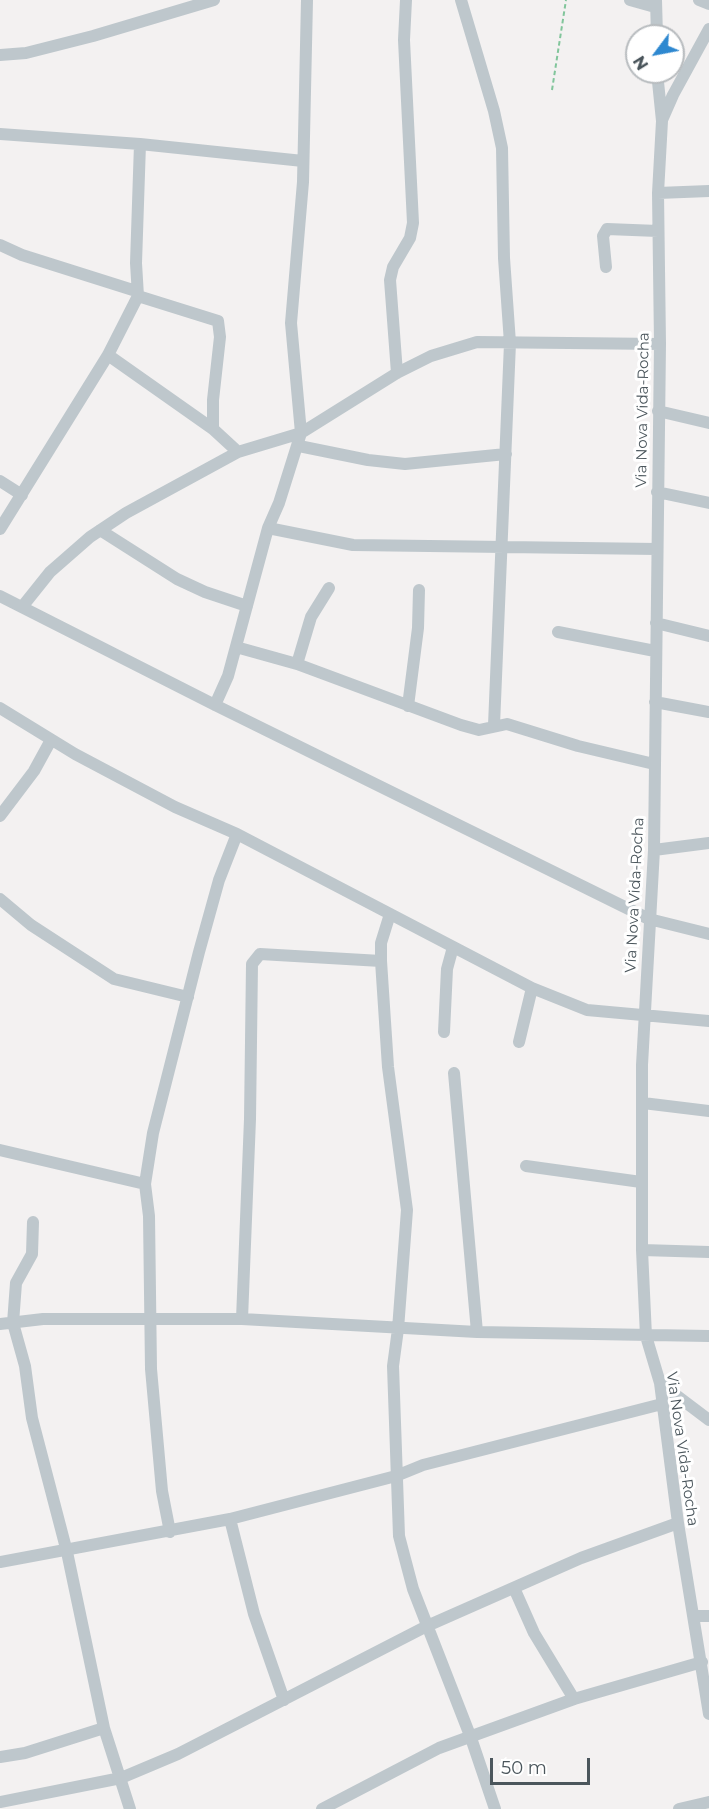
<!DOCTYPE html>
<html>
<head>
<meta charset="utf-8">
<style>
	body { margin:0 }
	#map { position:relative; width:709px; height:1809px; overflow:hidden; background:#f3f1f1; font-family:Montserrat,sans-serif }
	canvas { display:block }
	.north { position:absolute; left:625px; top:24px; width:60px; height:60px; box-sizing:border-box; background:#fff; border:2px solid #b7bbbe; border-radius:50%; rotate:238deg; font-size:16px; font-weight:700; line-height:24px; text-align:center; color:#4b565c }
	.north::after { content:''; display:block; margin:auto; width:21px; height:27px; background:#2e88d0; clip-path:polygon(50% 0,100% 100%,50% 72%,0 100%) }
	.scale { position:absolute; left:490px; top:1758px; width:100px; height:27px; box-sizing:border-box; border:3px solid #4b565c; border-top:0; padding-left:8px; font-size:18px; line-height:21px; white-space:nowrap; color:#4b565c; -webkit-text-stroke:4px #fff; paint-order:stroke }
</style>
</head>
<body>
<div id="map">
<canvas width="709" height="1809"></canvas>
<div class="north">N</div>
<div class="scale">50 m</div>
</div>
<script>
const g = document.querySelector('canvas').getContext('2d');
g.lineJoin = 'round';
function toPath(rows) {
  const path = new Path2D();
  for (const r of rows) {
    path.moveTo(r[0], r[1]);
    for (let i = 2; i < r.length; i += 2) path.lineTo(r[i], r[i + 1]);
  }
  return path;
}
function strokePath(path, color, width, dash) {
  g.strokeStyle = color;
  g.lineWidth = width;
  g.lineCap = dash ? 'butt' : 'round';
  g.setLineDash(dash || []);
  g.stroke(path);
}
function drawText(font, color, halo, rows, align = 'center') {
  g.font = font + ' Montserrat,sans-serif';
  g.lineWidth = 6;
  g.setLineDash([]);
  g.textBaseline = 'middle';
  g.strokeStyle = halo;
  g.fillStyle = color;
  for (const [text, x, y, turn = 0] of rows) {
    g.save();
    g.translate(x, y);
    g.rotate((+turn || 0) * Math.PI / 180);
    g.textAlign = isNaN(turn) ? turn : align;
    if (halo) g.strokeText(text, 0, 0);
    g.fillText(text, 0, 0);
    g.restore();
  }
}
const path = toPath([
	[552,90,566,0]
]);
const street = toPath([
	[461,0,494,111,502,148,504,258,510,343,494,725],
	[630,0,655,7],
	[656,0,657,36],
	[699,0,709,4],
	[0,55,26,53,93,36,214,0],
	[657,72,662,121,658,193,660,344,654,850,642,1065,642,1250,646,1336,660,1383,678,1523,709,1714],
	[662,120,673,95,709,29],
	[0,134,140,144,303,161],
	[658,193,709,191],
	[0,245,22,255,136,291],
	[606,267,603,236,607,229,658,231],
	[138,296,218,321,220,337,213,400,213,429],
	[108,355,213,429,238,452],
	[397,373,390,280,393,267,410,238,413,223,404,40,406,0],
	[658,411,709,423],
	[299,446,368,460,405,464,506,454],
	[0,481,22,495],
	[657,492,709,503],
	[268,528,353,545,657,549],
	[0,529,108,355,138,296,136,263,140,144],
	[100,530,177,579,205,592,247,606],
	[0,596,215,705,649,919,709,934],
	[22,607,50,572,90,537,126,513,238,452,301,433,397,373,431,356,477,342,660,344],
	[656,623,709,636],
	[558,632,655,651],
	[236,647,297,664,461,725,479,730,507,724,578,746,654,764],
	[297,664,311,617,329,588],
	[655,702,709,712],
	[215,705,228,676,268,528,279,503,301,433,291,323,303,182,307,0],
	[408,706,418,628,419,590],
	[0,708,75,754,175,807,237,834,532,988,587,1010,709,1021],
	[0,816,34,771,51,740],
	[654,850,709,843],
	[0,899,31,925,114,979,188,997],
	[390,914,381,943,381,961,388,1067,407,1210,398,1329,393,1366,399,1536,413,1589,471,1738,495,1809],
	[444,1032,447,969,453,947],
	[519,1042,532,988],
	[454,1073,477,1332],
	[643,1103,709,1111],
	[0,1150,145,1184],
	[526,1166,641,1182],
	[33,1222,32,1254,16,1283,13,1323,25,1366,32,1418,67,1552,104,1728,130,1809],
	[642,1250,709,1252],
	[242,1319,250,1119,252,964,260,954,381,961],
	[0,1324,43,1319,242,1319,477,1332,709,1336],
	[660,1383,709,1420],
	[230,1519,254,1614,284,1700],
	[170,1532,162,1491,151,1369,149,1216,145,1184,153,1133,199,952,219,880,237,834],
	[0,1562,230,1519,396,1476,423,1465,662,1404],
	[514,1588,534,1633,574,1699],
	[694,1616,709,1616],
	[0,1757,25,1753,104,1728],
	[0,1802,121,1778,178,1754,427,1626,581,1558,678,1523],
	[322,1809,439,1748,574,1699,702,1662],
	[679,1809,709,1802]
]);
const streetNames = [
	["Via Nova Vida-Rocha",643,410,-89],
	["Via Nova Vida-Rocha",635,895,-87],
	["Via Nova Vida-Rocha",682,1449,82]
];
strokePath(path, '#81c59b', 2, [4.5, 3]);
strokePath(street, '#bec7cc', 12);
drawText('15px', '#4b565c', '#fff', streetNames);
</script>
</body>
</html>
